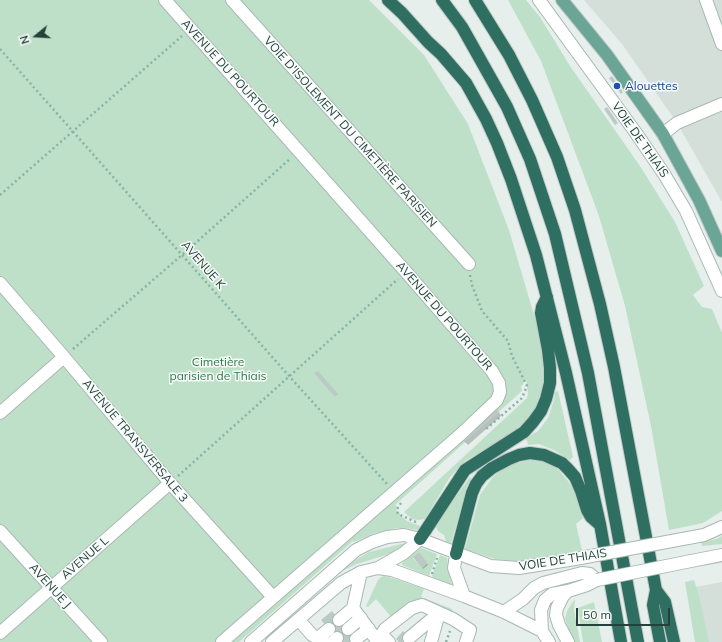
<!DOCTYPE html>
<html>
<head>
<meta charset="utf-8">
<style>
	body { margin:0 }
	#map { position:relative; width:722px; height:642px; overflow:hidden; background:#e6efeb; font-family:Mulish,sans-serif }
	canvas { display:block }
	.north { position:absolute; left:16px; top:16px; width:40px; height:40px; -webkit-text-stroke:3px #f7fbf9; paint-order:stroke; rotate:252deg; font-size:11px; font-weight:700; line-height:16px; text-align:center; color:#24423a }
	.north::after { content:''; display:block; margin:auto; width:14px; height:18px; background:#24423a; clip-path:polygon(50% 0,100% 100%,50% 72%,0 100%) }
	.scale { position:absolute; left:576px; top:608px; width:94px; height:18px; box-sizing:border-box; border:2px solid #24423a; border-top:0; padding-left:5px; font-size:12px; line-height:14px; white-space:nowrap; color:#24423a; -webkit-text-stroke:3px #f7fbf9; paint-order:stroke }
</style>
</head>
<body>
<div id="map">
<canvas width="722" height="642"></canvas>
<div class="north">N</div>
<div class="scale">50 m</div>
</div>
<script>
const g = document.querySelector('canvas').getContext('2d');
g.lineJoin = 'round';
function fill(path, color) {
  g.fillStyle = color;
  g.fill(path, 'evenodd');
}
function toPath(rows) {
  const path = new Path2D();
  for (const r of rows) {
    path.moveTo(r[0], r[1]);
    for (let i = 2; i < r.length; i += 2) path.lineTo(r[i], r[i + 1]);
  }
  return path;
}
function strokePath(path, color, width, dash) {
  g.strokeStyle = color;
  g.lineWidth = width;
  g.lineCap = dash ? 'butt' : 'round';
  g.setLineDash(dash || []);
  g.stroke(path);
}
function drawText(font, color, halo, rows, align = 'center') {
  g.font = font + ' Mulish,sans-serif';
  g.lineWidth = 3;
  g.setLineDash([]);
  g.textBaseline = 'middle';
  g.strokeStyle = halo;
  g.fillStyle = color;
  for (const [text, x, y, turn = 0] of rows) {
    g.save();
    g.translate(x, y);
    g.rotate((+turn || 0) * Math.PI / 180);
    g.textAlign = isNaN(turn) ? turn : align;
    if (halo) g.strokeText(text, 0, 0);
    g.fillText(text, 0, 0);
    g.restore();
  }
}
const built = toPath([
	[584,0,722,0,722,202,677,123,622,44],
	[722,582,722,642,705,642,695,587]
]);
const green = toPath([
	[0,0,369,0,424,55,468,124,509,230,542,342,545,379,535,410,530,418,512,433,465,461,450,477,425,519,418,520,412,519,404,512,527,398,528,393,526,379,521,387,522,391,395,505,397,507,396,509,402,517,407,521,420,526,419,528,417,530,406,528,397,528,375,533,354,542,353,541,239,642,0,642],
	[508,0,526,0,540,17,570,66,640,166,675,222,704,286,693,295,702,307,712,309,722,333,722,511,703,523,669,530,651,426,625,306,599,216,541,61],
	[558,391,573,457,570,460,554,450,539,444,528,445,526,438,538,431,548,418,554,400,555,392],
	[531,460,547,462,557,468,568,481,578,498,583,518,576,524,582,550,526,562,495,559,465,549,480,495,492,478,503,468,517,463],
	[470,477,471,480,467,488,451,543,447,543,446,542,444,535,438,531,436,527,450,505],
	[722,536,722,544,702,546,701,542,716,539],
	[401,544,404,544,402,547,389,554,357,564,340,572,355,560,369,552],
	[421,548,437,554,429,576,402,565,402,563],
	[419,552,428,563,422,568,413,558],
	[440,555,447,558,448,570,452,585,434,578,432,576],
	[384,576,395,579,424,589,421,597,452,609,453,613,422,601,392,618,376,599,368,607,366,606,378,580,381,577],
	[694,580,698,592,709,642,695,642,685,582],
	[575,599,574,610,580,642,573,642,565,619,567,611,572,603],
	[594,602,602,642,583,642,578,608]
]);
const shadow = toPath([
	[499,412,501,416,468,445,464,441],
	[415,559,427,563,428,565,423,569]
]);
const building = toPath([
	[612,76,623,92,621,94,609,78],
	[607,107,618,123,615,125,604,109],
	[318,371,338,394,335,397,314,373],
	[495,407,499,412,465,442,461,437],
	[419,552,428,563,422,568,413,557],
	[332,611,359,642,341,642,321,620],
	[403,631,413,642,399,642,396,639]
]);
const path = toPath([
	[0,49,289,376,387,484],
	[0,195,182,36],
	[470,275,472,285,482,311,508,341,512,356,527,386,522,398,486,429],
	[73,349,182,255,290,159],
	[178,476,398,279],
	[401,503,397,509,398,514,418,523],
	[432,574,437,558],
	[446,642,450,631]
]);
const minor = toPath([
	[165,0,406,272,492,371,499,383,500,392,497,400,461,434,222,642],
	[232,0,469,264],
	[539,0,636,133,664,174,686,211,722,291],
	[706,0,722,44],
	[663,134,677,123,722,104],
	[0,283,64,357,170,483,273,597],
	[0,413,64,357],
	[0,531,101,642],
	[688,538,704,535,722,527],
	[456,554,454,568,464,596],
	[691,561,722,555],
	[378,568,404,553,420,539],
	[353,608,378,642],
	[504,612,523,599,534,588,543,583,582,573,590,574,597,580,587,585,568,591,563,596,557,608,556,615,559,625,568,642],
	[299,620,312,635,325,642],
	[339,620,353,608,361,572],
	[348,629,361,618],
	[542,631,541,610,545,600,552,594,568,591],
	[0,633,170,483],
	[318,638,329,629],
	[409,638,439,613],
	[356,639,369,629],
	[251,642,356,550,372,542,387,537,404,535,420,539,491,566,519,568,575,559],
	[272,642,341,583,361,572,378,568,392,570,464,596,504,612,542,631,549,642],
	[333,642,337,638],
	[389,642,383,636,383,632,385,629,412,608,422,605,453,619,470,630,466,642],
	[431,642,439,613]
]);
const major = toPath([
	[562,0,607,55,663,134,699,200,722,251]
]);
const highway = toPath([
	[388,0,402,13,428,42,441,54,466,83,486,119,497,143,511,179,536,255,566,373,600,524,621,642],
	[442,0,462,27,507,107,530,159,555,234,588,373,638,642],
	[475,0,509,55,532,100,557,157,575,210,600,304,614,367,656,590,653,605,660,642],
	[420,539,465,470,524,432,533,422,541,411,546,399,550,383,550,368,548,350,541,313,542,307,547,297],
	[456,554,472,493,476,484,482,476,492,468,509,459,519,455,530,453,544,455,562,463,568,469,575,477,581,491,587,510,591,517,599,524],
	[656,590,665,602,674,642]
]);
const minorBridge = toPath([
	[575,559,688,538],
	[597,580,691,561]
]);
const markers = [
	[617,86,4,"#1a4fb4"]
];
const streetNames = [
	["AVENUE DU POURTOUR",230,73,48],
	["VOIE D'ISOLEMENT DU CIMETIÈRE PARISIEN",350,132,48],
	["VOIE DE THIAIS",640,140,55],
	["AVENUE K",203,265,49],
	["AVENUE DU POURTOUR",444,316,49],
	["AVENUE TRANSVERSALE 3",135,441,50],
	["AVENUE L",85,558,-41],
	["VOIE DE THIAIS",563,560,-9],
	["AVENUE J",50,586,48]
];
const transitNames = [
	["Alouettes",625,86]
];
const parkNames = [
	["Cimetière",218,362],
	["parisien de Thiais",218,376]
];
fill(built, '#d4dfda');
fill(green, '#bfe0c8');
fill(shadow, '#0003');
fill(building, '#bbcac4');
strokePath(minor, '#a8b8b2', 14);
strokePath(major, '#c2cac8', 14);
strokePath(highway, '#c2cac8', 14);
strokePath(path, '#86b3a5', 2.5, [2, 3]);
strokePath(minor, '#fff', 12);
strokePath(major, '#6aa596', 12);
strokePath(highway, '#2f6f62', 12);
strokePath(minorBridge, '#a8b8b2', 14, []);
strokePath(minorBridge, '#fff', 12);
for (const [x, y, r, color] of markers) {
  const dot = new Path2D();
  dot.arc(x, y, r, 0, 2 * Math.PI);
  g.fillStyle = color;
  g.fill(dot);
  strokePath(dot, '#f7fbf9', 1.5);
}
drawText('12px', '#24423a', '#f7fbf9', streetNames);
drawText('12px', '#164399', '#f7fbf9', transitNames, 'left');
drawText('12px', '#2d7a4b', '#f7fbf9', parkNames);
</script>
</body>
</html>
